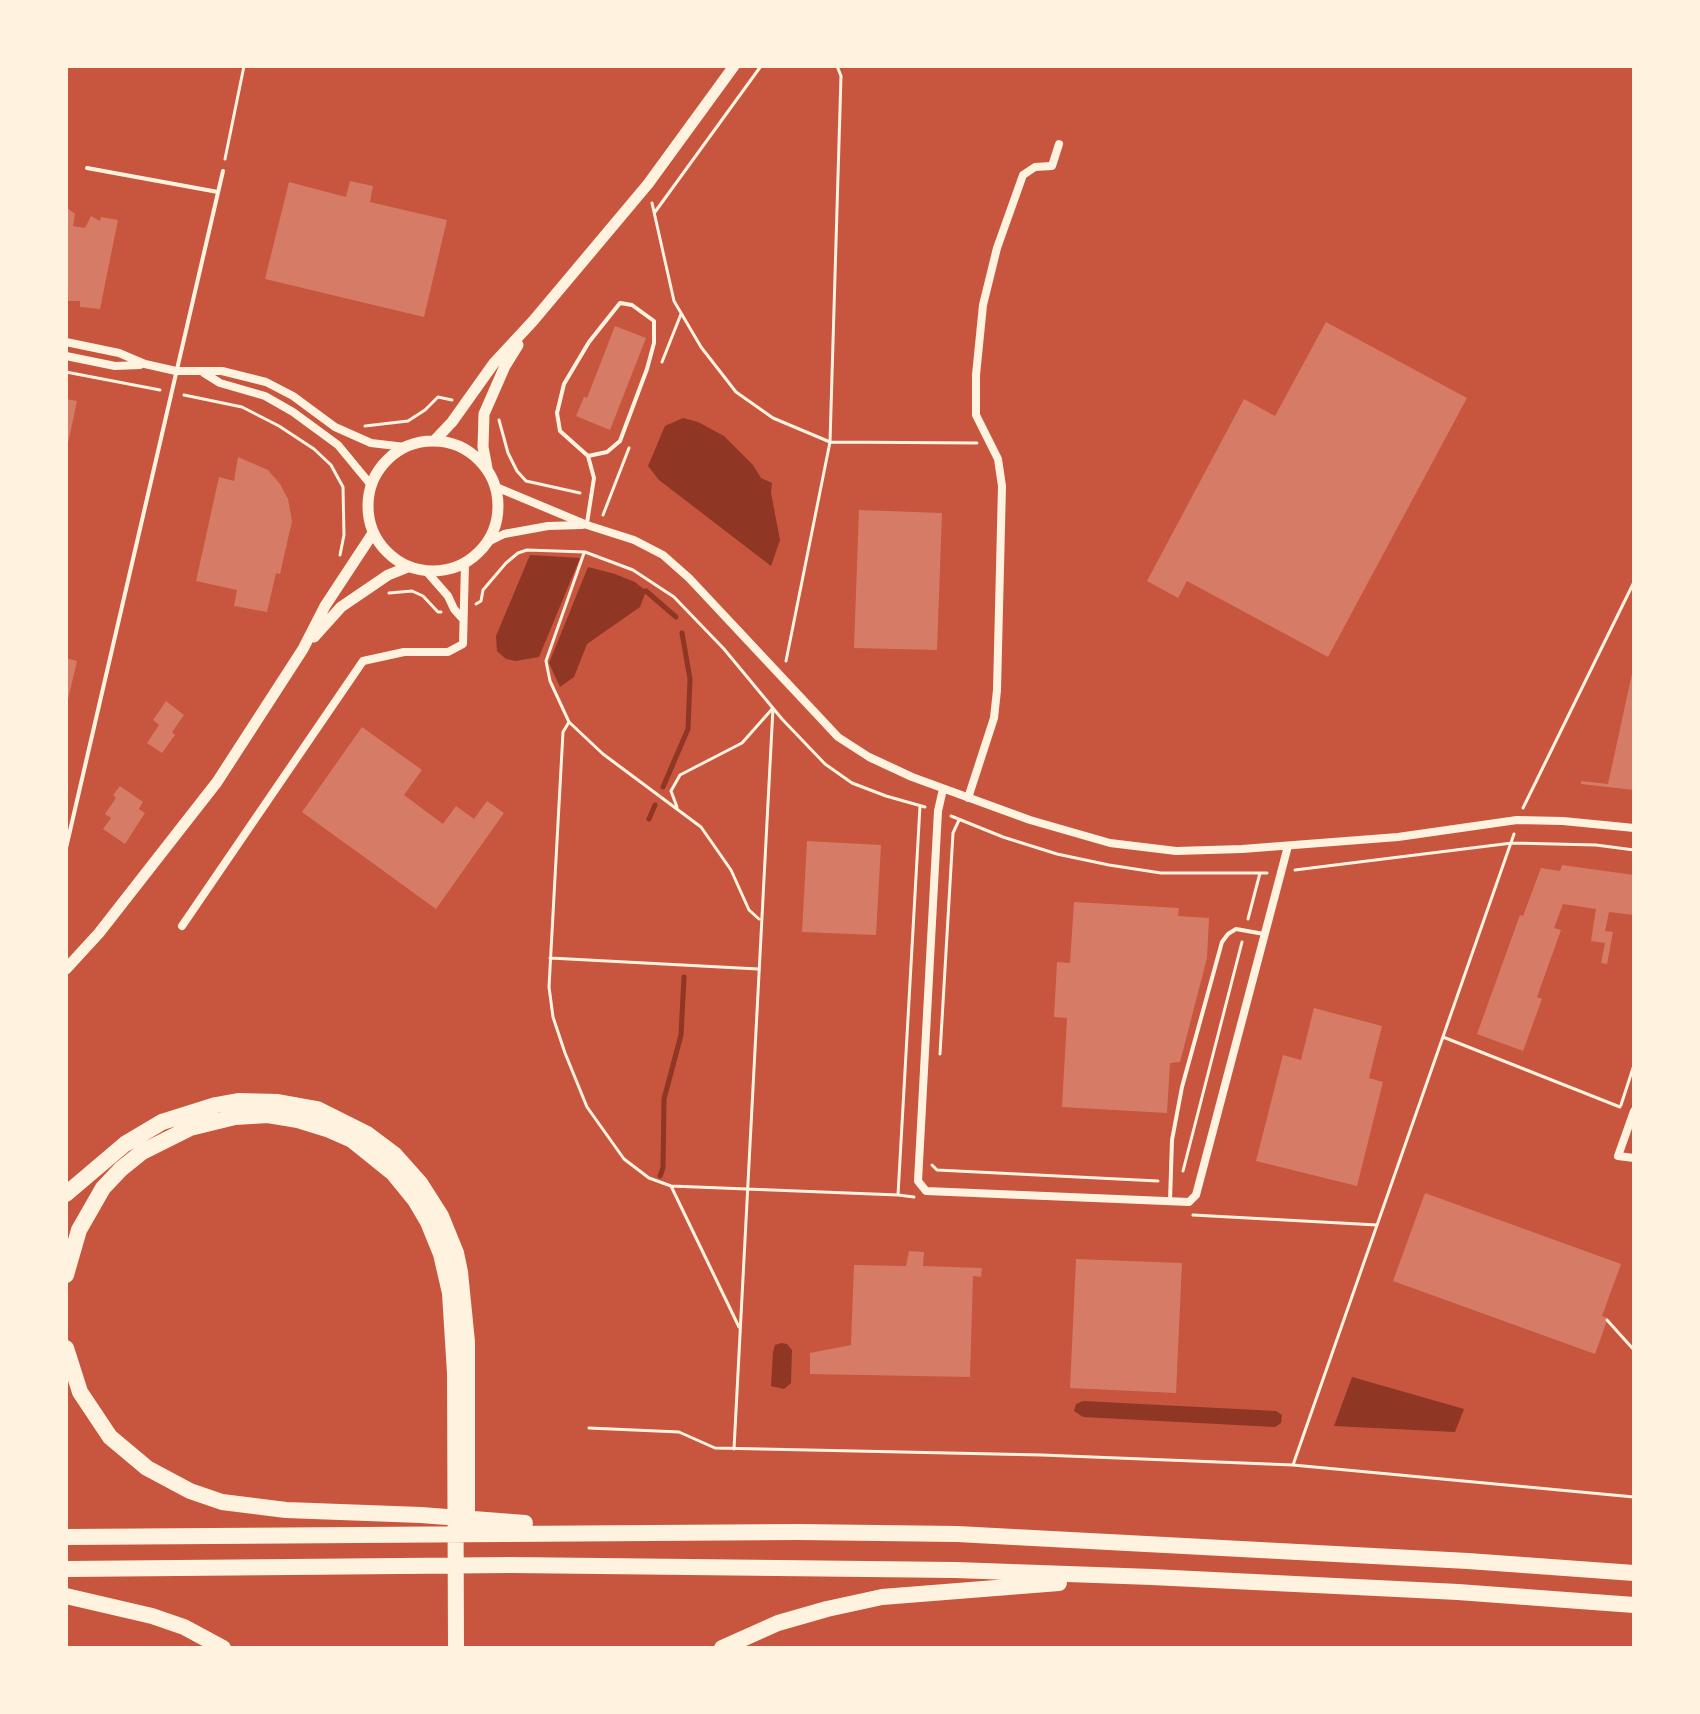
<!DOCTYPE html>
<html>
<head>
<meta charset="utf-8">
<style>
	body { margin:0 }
	#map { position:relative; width:1700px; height:1714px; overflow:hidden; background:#c8553d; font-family:Quicksand,sans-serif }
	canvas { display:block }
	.frame { position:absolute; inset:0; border:68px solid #fff3e0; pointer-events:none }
</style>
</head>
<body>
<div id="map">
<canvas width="1700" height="1714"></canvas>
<div class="frame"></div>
</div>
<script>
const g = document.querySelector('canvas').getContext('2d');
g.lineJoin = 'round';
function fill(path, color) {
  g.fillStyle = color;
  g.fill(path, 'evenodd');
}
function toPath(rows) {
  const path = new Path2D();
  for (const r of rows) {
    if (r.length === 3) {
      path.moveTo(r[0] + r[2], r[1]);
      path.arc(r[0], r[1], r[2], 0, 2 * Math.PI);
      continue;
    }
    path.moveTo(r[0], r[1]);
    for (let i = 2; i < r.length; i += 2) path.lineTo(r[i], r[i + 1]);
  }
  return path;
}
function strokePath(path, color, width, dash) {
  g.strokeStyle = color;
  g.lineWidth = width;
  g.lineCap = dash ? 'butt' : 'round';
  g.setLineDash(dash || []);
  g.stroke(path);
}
const water = toPath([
	[683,418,698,422,724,436,753,465,761,478,772,483,771,493,780,540,771,566,659,480,648,466,665,426],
	[530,555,580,558,539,657,516,661,506,659,497,651,496,636],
	[588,567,615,574,635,582,646,591,640,607,587,644,574,677,560,687,549,663],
	[781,1343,787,1344,792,1350,791,1383,784,1389,771,1386,773,1352,775,1345],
	[1352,1377,1464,1409,1455,1432,1334,1426],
	[1083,1401,1276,1411,1282,1415,1281,1423,1275,1427,1083,1417,1074,1411,1076,1404]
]);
const stream = toPath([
	[646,591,676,617],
	[663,787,688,729,690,679,682,633],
	[649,819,655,805],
	[660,1176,663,1168,664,1099,681,1035,684,977]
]);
const building = toPath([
	[350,181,373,186,370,202,447,220,424,317,265,279,289,182,346,197],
	[66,207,75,214,73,226,85,228,91,216,100,221,101,217,118,220,100,309,80,307,80,301,66,301],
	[1326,322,1467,398,1328,657,1187,581,1178,598,1147,581,1244,399,1275,416],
	[615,326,646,338,610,430,576,416,584,397,587,398],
	[66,399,77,401,67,448,66,448],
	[238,457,268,470,280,484,288,499,292,521,280,574,276,573,267,612,234,606,237,590,196,581,219,477,234,481],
	[859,510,942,513,937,650,854,648],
	[66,658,77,661,67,704,66,703],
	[1633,669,1634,790,1581,784,1581,781,1608,784],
	[166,701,184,715,172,732,175,735,162,753,147,743,159,725,153,720],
	[362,727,422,770,404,795,443,824,456,806,474,819,487,801,504,813,436,909,302,812],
	[120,786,143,802,139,809,145,813,125,844,103,829,111,818,105,814,116,798,113,795],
	[807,841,881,845,876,935,802,932],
	[1562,865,1634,875,1634,915,1609,912,1605,931,1613,932,1607,964,1601,963,1605,943,1591,941,1596,909,1563,904,1554,928,1561,930,1537,997,1542,999,1523,1051,1477,1034,1520,915,1523,916,1541,868,1560,871],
	[1074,902,1179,908,1178,916,1209,918,1207,958,1180,1062,1170,1063,1167,1113,1062,1107,1067,1018,1054,1017,1057,962,1070,963],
	[1314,1008,1382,1026,1369,1078,1383,1082,1357,1186,1256,1161,1283,1055,1301,1060],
	[1425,1193,1621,1264,1602,1316,1608,1318,1595,1354,1393,1281],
	[909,1251,924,1252,923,1266,982,1268,981,1277,973,1276,970,1377,810,1374,810,1353,851,1345,854,1265,906,1266],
	[1076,1259,1182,1263,1176,1393,1070,1388]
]);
const path = toPath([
	[225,159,244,66],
	[652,203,674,301,701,347,736,392,773,418,830,442,977,443],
	[655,212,761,66],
	[662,362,681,314],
	[66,372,160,390],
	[184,395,242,407,279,426,314,449,331,465,343,487,344,535,340,555],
	[499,420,508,453,517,471,526,481,580,493],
	[365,426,408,421,425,410,438,397,452,400],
	[603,515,629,448],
	[584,553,546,661,550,681,569,722,563,732,549,987,553,1017,565,1053,587,1107,624,1159,649,1178,671,1186,898,1195,920,806],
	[389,593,412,591,423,596,438,612,441,612],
	[476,604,481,601,483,590,506,563,518,553,527,550,585,552,633,570,674,597,724,649,782,719,825,764,852,783,886,796,925,807],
	[786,661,830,442,841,76,837,66],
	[569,722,603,754,701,827,731,870,749,910,759,919],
	[677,807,671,791,680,775,742,743,773,708],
	[1523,808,1634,582],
	[951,816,1003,837,1057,854,1109,865,1161,873,1267,873],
	[1295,870,1512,843,1596,845,1634,850],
	[1248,919,1260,873],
	[550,958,758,969],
	[1443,1037,1620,1107],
	[940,1054,953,833,959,820],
	[1621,1105,1634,1065],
	[932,1165,937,1170,1158,1181],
	[1183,1171,1242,942],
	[671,1186,739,1327],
	[898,1195,914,1197],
	[1193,1215,1377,1225],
	[1607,1320,1634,1350],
	[589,1428,679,1432,715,1448,1042,1455,1293,1465,1634,1497],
	[734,1449,773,708],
	[1293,1465,1514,834]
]);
const service = toPath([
	[87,168,218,192],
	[587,523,594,478,588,456,560,431,557,413,564,384,589,342,620,303,632,305,654,321,654,343,647,369,620,441,607,452,588,456],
	[66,848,223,171],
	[1170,1201,1172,1140,1182,1087,1222,942,1228,934,1236,929,1264,934]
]);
const minor = toPath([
	[66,342,119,353,145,364,176,371,222,371,266,382,293,396,335,427,371,443,405,447],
	[66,356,115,366,140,365],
	[204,373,220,383,265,396,293,412,338,445,371,485],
	[496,487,587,525,634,540,663,555,689,578,838,737,869,757,912,777,1030,820,1110,843,1176,851,1242,849,1398,837,1517,820,1563,821,1634,828],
	[488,542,504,534,548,526,582,525],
	[427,572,448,596,454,609,462,618],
	[943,789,938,811,918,1181,926,1191,1189,1202,1196,1195,1288,846],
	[968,798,994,718,997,690,1002,486,998,459,976,415,976,375,983,305,997,248,1023,175,1035,167,1052,166,1059,144],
	[182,926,363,661,404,652,448,652,463,644,465,564],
	[1634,1111,1618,1156,1634,1158]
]);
const tertiary = toPath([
	[435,440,452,422,494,363,533,321,648,184,734,66],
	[433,506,65],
	[487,468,483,447,484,414,505,366,518,345],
	[314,637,341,607,388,575,408,567],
	[66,969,99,933,217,782,303,649,325,606,373,533]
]);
const motorway = toPath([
	[66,1194,125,1144,162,1122,216,1105,238,1101,278,1102,317,1109,367,1134,395,1155,420,1183,441,1216,456,1253,460,1272,467,1342,467,1534],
	[66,1275,79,1230,103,1188,121,1169,142,1152,190,1128,235,1117,268,1115,298,1120,327,1129,352,1140,393,1173,415,1200,428,1222,441,1254,450,1293,455,1373,456,1648],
	[66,1348,80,1392,110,1437,147,1468,190,1491,222,1502,286,1510,421,1515,525,1523],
	[66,1537,798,1532,957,1534,1468,1561,1634,1573],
	[66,1569,511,1565,955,1570,1152,1577,1458,1592,1634,1605],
	[66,1596,152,1616,184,1627,223,1648],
	[722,1648,778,1623,827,1609,882,1597,1059,1583]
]);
fill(water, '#8f3625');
strokePath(stream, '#8f3625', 5);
fill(building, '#d67c66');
strokePath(path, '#fff3e0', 3);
strokePath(service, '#fff3e0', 4);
strokePath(minor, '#fff3e0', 8);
strokePath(tertiary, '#fff3e0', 11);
strokePath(motorway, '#fff3e0', 16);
</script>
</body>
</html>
